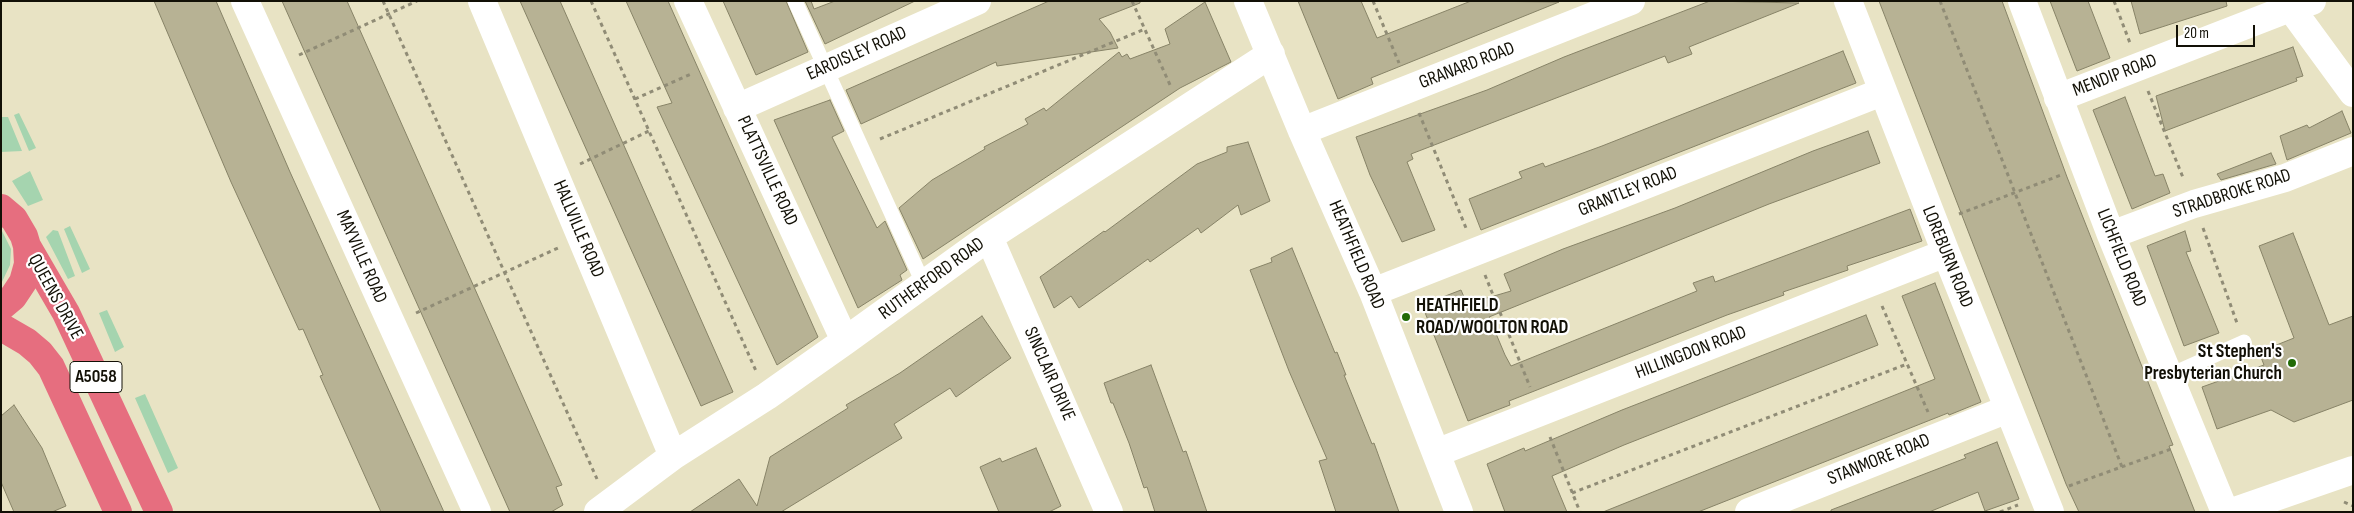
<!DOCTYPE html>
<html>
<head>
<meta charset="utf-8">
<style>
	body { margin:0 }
	#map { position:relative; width:2354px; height:513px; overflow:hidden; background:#e8e3c4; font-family:"Sofia Sans Condensed",sans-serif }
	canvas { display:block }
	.frame { position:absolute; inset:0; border:2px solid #121006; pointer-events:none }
	.scale { position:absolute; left:2176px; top:25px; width:79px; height:22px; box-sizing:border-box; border:2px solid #121006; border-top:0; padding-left:6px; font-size:15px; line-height:18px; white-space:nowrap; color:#121006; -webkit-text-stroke:4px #fff; paint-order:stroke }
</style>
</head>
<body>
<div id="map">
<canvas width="2354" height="513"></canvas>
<div class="frame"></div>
<div class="scale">20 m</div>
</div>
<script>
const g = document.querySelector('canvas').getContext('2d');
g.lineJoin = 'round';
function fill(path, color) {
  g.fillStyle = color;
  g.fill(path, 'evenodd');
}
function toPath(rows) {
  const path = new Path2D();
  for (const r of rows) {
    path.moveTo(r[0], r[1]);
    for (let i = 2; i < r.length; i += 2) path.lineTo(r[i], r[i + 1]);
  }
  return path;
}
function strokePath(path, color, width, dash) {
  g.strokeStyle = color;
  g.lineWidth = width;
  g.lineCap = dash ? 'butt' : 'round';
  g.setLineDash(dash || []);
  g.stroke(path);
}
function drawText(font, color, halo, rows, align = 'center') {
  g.font = font + ' "Sofia Sans Condensed",sans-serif';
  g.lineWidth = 4.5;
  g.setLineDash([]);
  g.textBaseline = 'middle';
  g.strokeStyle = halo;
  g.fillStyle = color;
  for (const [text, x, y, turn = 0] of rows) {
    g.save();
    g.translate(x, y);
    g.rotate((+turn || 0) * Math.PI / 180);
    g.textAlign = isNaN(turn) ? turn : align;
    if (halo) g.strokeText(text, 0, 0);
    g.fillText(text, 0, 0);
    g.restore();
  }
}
const green = toPath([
	[19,113,36,148,29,151,14,115],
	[1,117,8,117,22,151,1,152],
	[30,171,43,200,28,206,12,181],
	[70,226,90,269,82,273,64,229],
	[1,229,11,249,10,265,1,284],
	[53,230,58,231,75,276,68,279,46,237],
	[107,310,124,347,115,352,99,313],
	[145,394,178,468,168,473,135,398]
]);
const building = toPath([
	[154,1,216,1,290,172,444,512,381,512,320,376,323,375,303,329,299,330,231,182,154,1],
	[282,1,347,1,562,485,556,487,563,505,551,512,510,512,282,1],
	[520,1,560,1,733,392,701,406,520,1],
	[626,1,668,1,818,337,777,365,657,107,672,103,626,1],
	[723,1,786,1,808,52,756,75,723,1],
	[805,1,811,1,814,9,835,1,915,1,825,44,805,1],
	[1049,1,1140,1,1140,3,1099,19,1110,32,1118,48,997,66,996,62,861,124,846,90,1049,1],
	[1298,1,1361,1,1377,38,1471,1,1559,2,1371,78,1373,84,1338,99,1298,1],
	[1710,1,1799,3,1689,47,1692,54,1668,63,1665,56,1411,154,1413,159,1407,162,1435,230,1402,242,1370,175,1356,137,1487,90,1564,57,1710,1],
	[1879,1,2002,1,2067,177,2173,445,2169,446,2195,512,2079,512,2066,484,1879,1],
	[2050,1,2088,1,2110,58,2077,71,2050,1],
	[2131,1,2226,1,2227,6,2140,34,2131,1],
	[1205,2,1231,62,1180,88,923,259,899,208,932,180,985,149,984,147,1028,124,1025,119,1044,108,1046,111,1119,52,1122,57,1127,54,1130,59,1170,44,1165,29,1205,2],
	[2293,47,2303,76,2296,78,2297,81,2165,131,2156,96,2293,47],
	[1843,51,1856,83,1481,230,1469,199,1522,178,1519,172,1543,163,1545,167,1602,146,1843,51],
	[2125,97,2155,176,2163,174,2170,193,2132,209,2093,110,2125,97],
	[830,100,844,131,832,137,877,228,885,221,907,270,900,275,902,280,858,308,774,120,830,100],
	[2342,111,2351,133,2287,160,2280,136,2307,125,2309,128,2342,111],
	[1868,131,1880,163,1769,204,1489,317,1505,355,1511,366,1697,291,1693,283,1713,276,1715,282,1910,209,1922,241,1847,266,1848,270,1783,292,1784,295,1727,315,1509,401,1510,405,1468,421,1422,305,1461,290,1467,304,1511,291,1504,274,1563,249,1675,208,1813,151,1868,131],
	[1248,142,1270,201,1241,215,1238,205,1201,233,1198,228,1150,262,1148,259,1079,308,1071,296,1054,308,1040,277,1104,231,1105,232,1197,164,1227,152,1227,147,1248,142],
	[2271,153,2276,164,2221,180,2217,174,2271,153],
	[2185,231,2191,251,2186,252,2219,333,2184,346,2147,246,2185,231],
	[2293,233,2329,325,2353,316,2353,400,2294,422,2271,410,2217,429,2202,387,2264,365,2259,352,2294,338,2259,246,2293,233],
	[1292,248,1335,353,1337,352,1346,375,1344,375,1372,444,1374,443,1399,512,1336,512,1319,461,1327,459,1289,371,1250,270,1272,262,1271,258,1292,248],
	[1935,283,1981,402,1949,415,1948,413,1698,512,1603,512,1935,379,1902,296,1935,283],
	[1866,315,1878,345,1624,445,1552,476,1567,512,1505,512,1487,464,1524,448,1525,451,1622,410,1866,315],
	[982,316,1011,358,956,397,950,388,894,424,902,438,781,512,690,512,739,479,757,506,770,457,848,408,846,405,900,373,982,316],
	[1151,365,1183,452,1186,451,1207,512,1155,512,1147,487,1144,488,1129,443,1113,403,1111,403,1104,383,1151,365],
	[14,405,42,448,66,506,52,512,14,512,1,482,1,416,14,405],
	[1997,442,2019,499,1985,511,1978,492,1929,512,1831,512,1831,510,1966,458,1964,455,1997,442],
	[1036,448,1061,506,1049,512,999,512,980,467,1000,458,1002,462,1036,448]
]);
const path = toPath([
	[383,1,597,479],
	[591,1,756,371],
	[1132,1,1171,87],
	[1373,1,1399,63],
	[1940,1,2122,467],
	[2114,1,2130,43],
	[299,55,417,1],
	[2148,91,2184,180],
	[635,99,691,74],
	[1419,113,1466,228],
	[880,139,1145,29],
	[580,164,649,131],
	[1959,214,2061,175],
	[2203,228,2237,323],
	[1485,275,1530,387],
	[1882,306,1928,412],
	[416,313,558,248],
	[1550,437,1580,512],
	[2069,486,2171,449],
	[1572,493,1907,364],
	[2344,502,2353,506],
	[2000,512,2018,505]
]);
const lane = toPath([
	[795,1,924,285],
	[2168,376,2244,342]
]);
const street = toPath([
	[245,1,477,512],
	[482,1,673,456],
	[688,1,845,341],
	[1248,1,1302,131,1373,292,1459,512],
	[1848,1,1946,253,2050,512],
	[2022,1,2111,235,2225,512],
	[2290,7,2353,93],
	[2058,98,2303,3,2312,1],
	[737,108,977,1],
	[1302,131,1631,1],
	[2111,235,2194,204,2285,178,2353,151],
	[989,237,1109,512],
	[1373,292,1882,92],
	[1436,453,1946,253],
	[598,512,673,456,767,396,845,341,989,237,1271,54],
	[1749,512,2008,409],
	[2232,512,2353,470]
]);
const highway = toPath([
	[1,208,14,219,24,236,27,246,28,264,23,282,13,297,1,307],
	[27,246,66,313,159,512],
	[1,327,27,342,40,353,51,367,118,512]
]);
const markers = [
	[1406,317,5,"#226b07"],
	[2292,363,5,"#226b07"]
];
const shields = [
	[96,377,52]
];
const shieldNames = [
	["A5058",96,377]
];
const streetNames = [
	["EARDISLEY ROAD",857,54,-24],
	["GRANARD ROAD",1467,66,-21],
	["MENDIP ROAD",2115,76,-21],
	["PLATTSVILLE ROAD",767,171,65],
	["GRANTLEY ROAD",1628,192,-22],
	["STRADBROKE ROAD",2232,194,-18],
	["HALLVILLE ROAD",578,229,67],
	["HEATHFIELD ROAD",1356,255,67],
	["MAYVILLE ROAD",361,257,66],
	["LOREBURN ROAD",1947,257,68],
	["LICHFIELD ROAD",2121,258,68],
	["RUTHERFORD ROAD",932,279,-36],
	["QUEENS DRIVE",55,297,61],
	["HILLINGDON ROAD",1691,353,-21],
	["SINCLAIR DRIVE",1049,374,66],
	["STANMORE ROAD",1879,460,-22]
];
const poiNames = [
	["HEATHFIELD",1416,306],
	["ROAD/WOOLTON ROAD",1416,328],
	["St Stephen's",2282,352,"right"],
	["Presbyterian Church",2282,374,"right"]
];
fill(green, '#a5d4af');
fill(building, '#b7b294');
strokePath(building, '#878367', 1);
strokePath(path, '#908c76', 3, [4, 4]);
strokePath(lane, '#fff', 15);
strokePath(street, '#fff', 28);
strokePath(highway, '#e66e7f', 28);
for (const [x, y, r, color] of markers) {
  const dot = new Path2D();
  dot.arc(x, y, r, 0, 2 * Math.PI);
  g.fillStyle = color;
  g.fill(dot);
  strokePath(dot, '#fff', 2);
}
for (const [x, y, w] of shields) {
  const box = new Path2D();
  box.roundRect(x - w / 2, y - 15.5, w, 31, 4);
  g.fillStyle = '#fff';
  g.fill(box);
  strokePath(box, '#121006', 1);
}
drawText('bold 18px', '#121006', null, shieldNames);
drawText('19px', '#121006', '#fff', streetNames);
drawText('bold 19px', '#121006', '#fff', poiNames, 'left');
</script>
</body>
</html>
